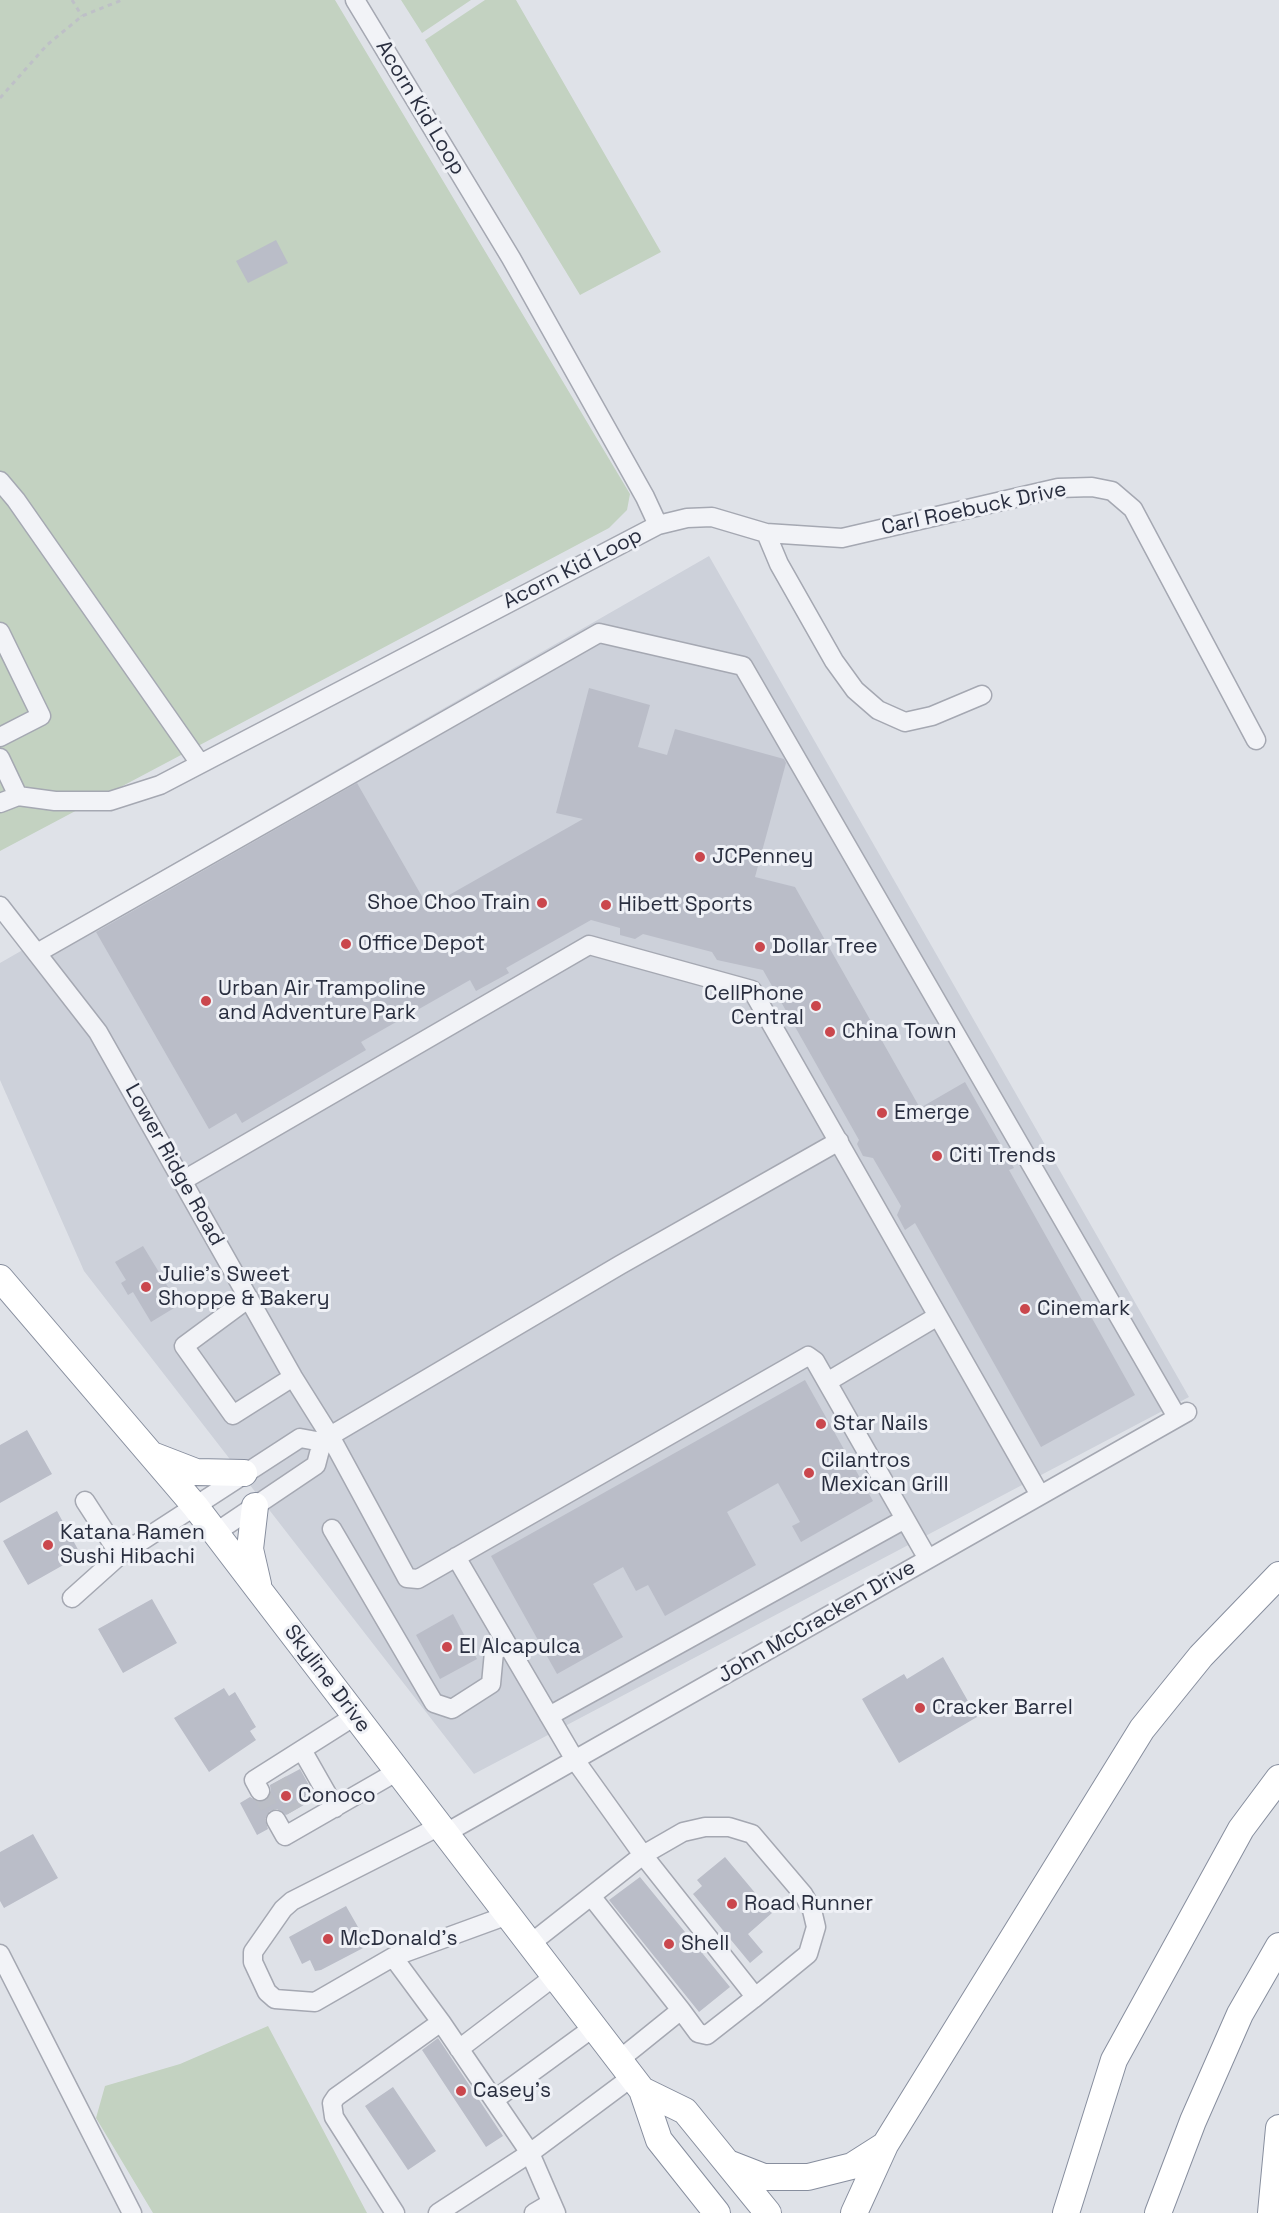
<!DOCTYPE html>
<html>
<head>
<meta charset="utf-8">
<style>
	body { margin:0 }
	canvas { display:block; background:#dfe2e8 }
</style>
</head>
<body>
<canvas width="1279" height="2213"></canvas>
<script>
const g = document.querySelector('canvas').getContext('2d');
g.lineJoin = 'round';
function fill(path, color) {
  g.fillStyle = color;
  g.fill(path, 'evenodd');
}
function toPath(rows) {
  const path = new Path2D();
  for (const r of rows) {
    path.moveTo(r[0], r[1]);
    for (let i = 2; i < r.length; i += 2) path.lineTo(r[i], r[i + 1]);
  }
  return path;
}
function strokePath(path, color, width, dash) {
  g.strokeStyle = color;
  g.lineWidth = width;
  g.lineCap = dash ? 'butt' : 'round';
  g.setLineDash(dash || []);
  g.stroke(path);
}
function drawText(font, color, halo, rows, align = 'center') {
  g.font = font + ' "Space Grotesk",sans-serif';
  g.lineWidth = 6;
  g.setLineDash([]);
  g.textBaseline = 'middle';
  g.strokeStyle = halo;
  g.fillStyle = color;
  for (const [text, x, y, turn = 0] of rows) {
    g.save();
    g.translate(x, y);
    g.rotate((+turn || 0) * Math.PI / 180);
    g.textAlign = isNaN(turn) ? turn : align;
    if (halo) g.strokeText(text, 0, 0);
    g.fillText(text, 0, 0);
    g.restore();
  }
}
const built = toPath([
	[709,556,1189,1397,474,1774,84,1271,0,1080,0,963]
]);
const green = toPath([
	[0,0,335,0,630,494,627,510,609,528,0,851],
	[401,0,471,0,422,33],
	[485,0,516,0,661,252,580,295,425,40],
	[268,2026,367,2213,153,2213,96,2118,105,2086,180,2064]
]);
const building = toPath([
	[276,240,288,263,248,283,236,261],
	[589,688,650,705,638,747,667,755,675,729,784,759,786,763,755,877,795,887,920,1108,965,1082,1014,1168,1009,1170,1135,1395,1041,1447,915,1223,905,1230,897,1215,901,1206,873,1158,863,1156,857,1144,859,1140,763,970,717,960,712,952,643,934,635,939,620,935,620,928,591,920,506,968,509,973,476,991,470,980,361,1042,366,1050,242,1123,236,1113,209,1129,96,932,357,783,428,907,583,819,556,813],
	[143,1246,179,1305,151,1322,133,1292,128,1295,121,1283,126,1280,115,1262],
	[805,1380,873,1501,801,1542,792,1526,800,1522,778,1483,727,1512,756,1565,665,1616,648,1585,636,1591,623,1567,593,1584,623,1637,557,1674,491,1556],
	[27,1430,52,1474,0,1503,0,1445],
	[57,1511,81,1555,28,1585,3,1541],
	[152,1599,177,1643,123,1673,98,1629],
	[453,1614,477,1659,440,1679,416,1635],
	[943,1657,977,1717,899,1763,862,1699,904,1674,907,1679],
	[224,1688,229,1696,235,1692,256,1727,250,1731,256,1740,209,1772,174,1718],
	[300,1769,316,1798,286,1815,277,1809,270,1811,265,1819,268,1829,257,1835,240,1803,250,1797,259,1802,266,1801,271,1792,270,1785],
	[33,1834,58,1878,4,1908,0,1901,0,1852],
	[725,1857,772,1913,748,1934,763,1952,750,1963,693,1894,702,1886,697,1880],
	[640,1877,730,1987,699,2012,609,1900],
	[346,1906,366,1941,363,1943,365,1947,321,1970,315,1971,310,1960,302,1964,289,1937],
	[438,2038,503,2136,486,2147,422,2050],
	[393,2087,436,2151,408,2170,365,2106]
]);
const minorTunnel = toPath([
	[278,1781,295,1810],
	[260,1791,276,1820]
]);
const path = toPath([
	[72,0,82,16],
	[0,98,47,45,82,16,122,0]
]);
const minor = toPath([
	[355,0,511,258,645,497,658,525],
	[0,481,16,500,199,762],
	[766,533,779,564,834,661,855,690,878,710,905,722,932,716,982,695],
	[0,632,41,716,0,737],
	[0,758,18,796],
	[0,803,18,796,55,801,110,801,160,785,658,525,687,518,712,517,766,533,842,538,1058,488,1092,487,1112,491,1133,509,1256,740],
	[0,906,98,1032,293,1377,330,1436,407,1578,418,1579,808,1356,815,1361,928,1559],
	[37,953,599,633,743,666,1177,1417],
	[182,1181,589,945,752,990,1040,1495],
	[249,1298,184,1346,233,1415,293,1377],
	[827,1382,938,1316],
	[85,1501,120,1555],
	[332,1529,434,1703,452,1709,491,1684,494,1652,507,1644],
	[215,1533,316,1465,322,1442,330,1436,620,1265,839,1141],
	[456,1557,575,1760,643,1855,591,1896],
	[72,1598,120,1555,300,1438,322,1442],
	[549,1716,905,1519],
	[302,1750,335,1808],
	[260,1791,254,1780,355,1716],
	[276,1820,285,1836,398,1771],
	[440,1826,292,1901,283,1909,253,1952,253,1962,267,1992,275,1999,315,2002,393,1957,508,1915],
	[446,1833,1187,1412],
	[530,1944,591,1896,681,2010,619,2060],
	[0,1954,132,2213],
	[393,1957,441,2022,530,2153,556,2213],
	[681,2010,698,2033,707,2035,753,1999,753,1994,643,1855,683,1832,705,1827,729,1827,752,1834,803,1894,812,1910,816,1927,808,1954,753,1999],
	[459,2049,555,1976],
	[494,2100,594,2027],
	[395,2213,334,2117,332,2103,336,2097,441,2022],
	[438,2213,530,2153,632,2077],
	[534,2213,551,2203]
]);
const highway = toPath([
	[0,1278,195,1506,259,1590,642,2090,659,2140,717,2213],
	[152,1455,196,1472,244,1473],
	[255,1506,250,1549,258,1584],
	[642,2090,685,2111,768,2213],
	[728,2163,764,2177,808,2177,852,2166,885,2145],
	[854,2213,885,2145,1142,1729,1201,1656,1279,1575],
	[1066,2213,1114,2060,1241,1829,1279,1778],
	[1158,2213,1193,2121,1240,2014,1279,1946],
	[1271,2213,1279,2128]
]);
const markers = [
	[700,857,6,"#ca474d"],
	[542,903,6,"#ca474d"],
	[606,905,6,"#ca474d"],
	[346,944,6,"#ca474d"],
	[760,947,6,"#ca474d"],
	[206,1001,6,"#ca474d"],
	[816,1006,6,"#ca474d"],
	[830,1032,6,"#ca474d"],
	[882,1113,6,"#ca474d"],
	[937,1156,6,"#ca474d"],
	[146,1287,6,"#ca474d"],
	[1025,1309,6,"#ca474d"],
	[821,1424,6,"#ca474d"],
	[809,1473,6,"#ca474d"],
	[48,1545,6,"#ca474d"],
	[447,1647,6,"#ca474d"],
	[920,1708,6,"#ca474d"],
	[286,1796,6,"#ca474d"],
	[732,1904,6,"#ca474d"],
	[328,1939,6,"#ca474d"],
	[669,1944,6,"#ca474d"],
	[461,2091,6,"#ca474d"]
];
const streetNames = [
	["Acorn Kid Loop",420,108,59],
	["Carl Roebuck Drive",974,509,-12],
	["Acorn Kid Loop",573,569,-27],
	["Lower Ridge Road",174,1165,61],
	["John McCracken Drive",817,1622,-30],
	["Skyline Drive",327,1679,53]
];
const poiNames = [
	["JCPenney",712,857],
	["Shoe Choo Train",530,903,"right"],
	["Hibett Sports",618,905],
	["Office Depot",358,944],
	["Dollar Tree",772,947],
	["Urban Air Trampoline",218,989],
	["and Adventure Park",218,1013],
	["CellPhone",804,994,"right"],
	["Central",804,1018,"right"],
	["China Town",842,1032],
	["Emerge",894,1113],
	["Citi Trends",949,1156],
	["Julie's Sweet",158,1275],
	["Shoppe & Bakery",158,1299],
	["Cinemark",1037,1309],
	["Star Nails",833,1424],
	["Cilantros",821,1461],
	["Mexican Grill",821,1485],
	["Katana Ramen",60,1533],
	["Sushi Hibachi",60,1557],
	["El Alcapulca",459,1647],
	["Cracker Barrel",932,1708],
	["Conoco",298,1796],
	["Road Runner",744,1904],
	["McDonald's",340,1939],
	["Shell",681,1944],
	["Casey's",473,2091]
];
fill(built, '#cdd1da');
fill(green, '#c3d2c1');
fill(building, '#babdc8');
strokePath(minorTunnel, '#bbbec6', 18, [18, 9]);
strokePath(minor, '#a5a8b2', 21);
strokePath(highway, '#878e9e', 28);
strokePath(path, '#bec0c7', 3, [4.5, 4.5]);
strokePath(minor, '#f2f3f7', 18);
strokePath(highway, '#fff', 26);
for (const [x, y, r, color] of markers) {
  const dot = new Path2D();
  dot.arc(x, y, r, 0, 2 * Math.PI);
  g.fillStyle = color;
  g.fill(dot);
  strokePath(dot, '#eff1f6', 2);
}
drawText('21px', '#292e3f', '#eff1f6', streetNames);
drawText('21px', '#292e3f', '#eff1f6', poiNames, 'left');
</script>
</body>
</html>
